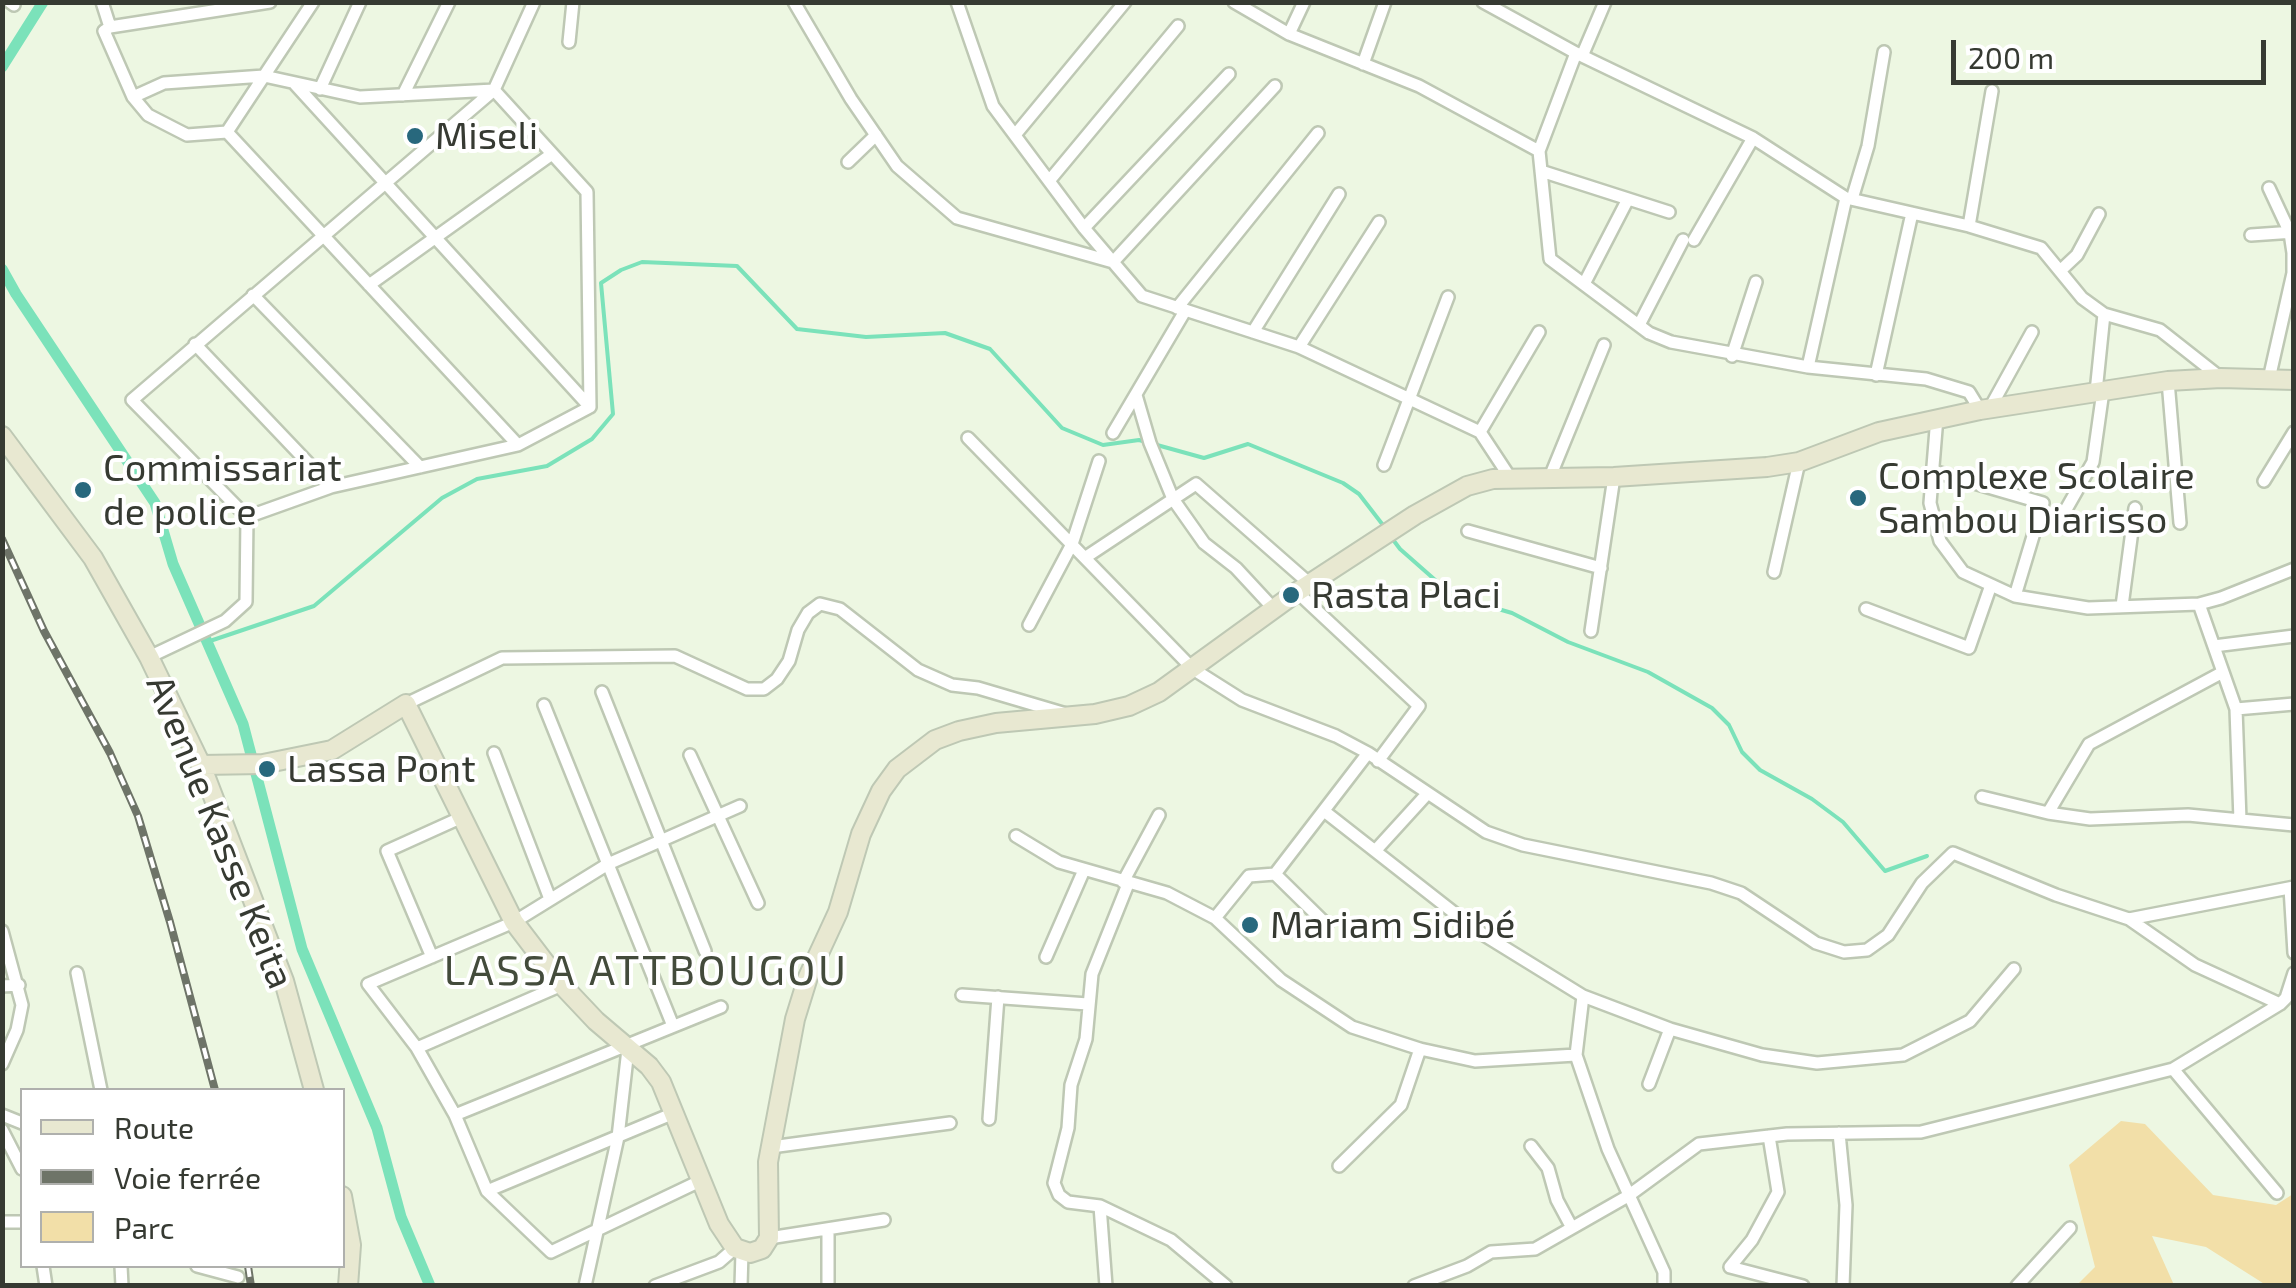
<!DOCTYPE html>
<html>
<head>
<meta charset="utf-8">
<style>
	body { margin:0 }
	#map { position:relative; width:2296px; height:1288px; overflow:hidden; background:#edf7e2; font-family:"Exo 2",sans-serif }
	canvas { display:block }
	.frame { position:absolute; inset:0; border:5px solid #363a32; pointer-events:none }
	.legend { position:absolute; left:20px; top:1088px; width:325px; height:180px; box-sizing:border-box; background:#fff; border:2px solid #afb0ad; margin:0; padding:12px 18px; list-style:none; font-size:30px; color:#363a32 }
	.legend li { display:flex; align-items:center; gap:20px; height:50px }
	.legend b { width:50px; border:2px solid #afb0ad }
	.scale { position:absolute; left:1951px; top:40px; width:315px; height:45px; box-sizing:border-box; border:5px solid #363a32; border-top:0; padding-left:12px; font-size:30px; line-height:35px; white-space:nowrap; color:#363a32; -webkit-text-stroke:8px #fff; paint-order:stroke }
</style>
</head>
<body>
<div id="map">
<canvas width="2296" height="1288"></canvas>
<div class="frame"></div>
<ul class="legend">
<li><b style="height:12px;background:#e8e8d1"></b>Route</li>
<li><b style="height:12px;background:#6e7468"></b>Voie ferrée</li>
<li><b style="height:28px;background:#f2dfa8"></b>Parc</li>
</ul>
<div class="scale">200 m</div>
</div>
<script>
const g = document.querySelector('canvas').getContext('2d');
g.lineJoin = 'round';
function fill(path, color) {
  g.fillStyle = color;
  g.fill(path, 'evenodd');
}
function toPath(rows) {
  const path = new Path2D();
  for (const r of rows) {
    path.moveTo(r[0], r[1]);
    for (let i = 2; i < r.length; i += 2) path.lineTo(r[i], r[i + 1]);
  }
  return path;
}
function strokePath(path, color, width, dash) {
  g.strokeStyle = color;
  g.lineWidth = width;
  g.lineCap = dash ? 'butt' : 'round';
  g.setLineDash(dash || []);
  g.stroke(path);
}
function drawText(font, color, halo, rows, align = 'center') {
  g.font = font + ' "Exo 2",sans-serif';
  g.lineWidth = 8;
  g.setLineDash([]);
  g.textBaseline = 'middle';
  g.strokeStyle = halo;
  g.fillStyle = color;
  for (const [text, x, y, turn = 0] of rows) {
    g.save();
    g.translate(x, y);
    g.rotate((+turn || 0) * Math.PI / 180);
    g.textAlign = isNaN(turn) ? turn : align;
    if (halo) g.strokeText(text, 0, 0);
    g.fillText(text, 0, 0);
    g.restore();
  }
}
const green = toPath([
	[2121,1121,2145,1124,2213,1195,2276,1205,2293,1194,2293,1285,2266,1285,2206,1247,2152,1236,2174,1285,2077,1285,2095,1267,2069,1165]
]);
const stream = toPath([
	[1391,537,1400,549,1442,586,1481,604,1512,613,1568,642,1648,672,1712,708,1729,725,1742,752,1760,770,1812,799,1843,822,1885,871,1927,856],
	[207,642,314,606,442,498,477,479,547,466,592,439,613,414,601,283,621,270,642,262,737,266,797,329,866,337,945,333,990,349,1062,428,1103,445,1139,440,1204,458,1248,444,1343,483,1359,494,1386,529]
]);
const canal = toPath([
	[2,67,43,2],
	[2,269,16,294,155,503,173,564,243,724,302,949,377,1128,401,1217,430,1286]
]);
const street = toPath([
	[10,2,14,5],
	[102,2,110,27],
	[794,2,851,99,897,166,957,218,1113,262,1275,86],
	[957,2,993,106,1084,228,1142,296,1299,347,1480,432,1509,476],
	[1234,2,1289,34,1419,86,1539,151],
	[1483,2,1576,53,1753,138,1846,198,1969,226,2041,248,2082,298,2104,314,2160,330,2221,378],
	[1289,34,1304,2],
	[569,42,573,2],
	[1576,53,1539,151,1550,259,1649,333,1671,342,1808,367,1926,379,1969,392,1980,410],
	[1582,56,1605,2],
	[1363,64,1385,2],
	[294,83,590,407],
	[320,89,360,2],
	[403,95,449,2],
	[133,97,164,83,264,76,360,97,494,90,534,2],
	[227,132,518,445],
	[227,132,187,135,148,115,133,97,104,31,110,27,270,2],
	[227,132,313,2],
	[1015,135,1125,2],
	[848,162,876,135],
	[1541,171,1669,212],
	[1049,181,1178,26],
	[2269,188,2290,233,2293,253,2293,273,2269,379],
	[1852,199,1868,146,1884,52],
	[1969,226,1992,91],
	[1084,228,1229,74],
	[2251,235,2294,232],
	[1694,240,1753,138],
	[2060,271,2077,255,2099,214],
	[1584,284,1628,199],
	[369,285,552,154],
	[253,295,420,467],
	[1177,308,1318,133],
	[1639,325,1683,240],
	[1253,332,1339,194],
	[195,344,331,487],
	[1299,347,1379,222],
	[1732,356,1756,282],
	[1808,367,1846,198],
	[1876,375,1912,213],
	[2168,381,2180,523],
	[2096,392,2104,314],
	[1136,395,1150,443,1173,499,1204,543,1236,568,1274,609],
	[1990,408,2032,332],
	[1937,417,1930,503,1940,541,1963,572,2015,596,2088,608,2199,604,2236,709,2240,820],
	[1480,432,1539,332],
	[1113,433,1185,311],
	[968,438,1193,669,1242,700,1336,736,1368,753,1486,832,1523,845,1711,883,1741,893,1816,943,1844,952,1867,950,1888,935,1922,883,1953,853,2056,895,2129,919,2294,887],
	[1384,465,1448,297],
	[1933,471,2043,503,2015,596],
	[1550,477,1604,345],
	[2264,481,2294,432],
	[2064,513,2093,462,2103,391],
	[247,517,331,487,518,445,590,407],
	[1468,531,1601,568],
	[1086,557,1196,484,1310,584],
	[1774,572,1799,462],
	[1297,592,1419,706,1378,761],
	[2199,604,2221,598,2294,569],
	[2122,606,2135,508],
	[1866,609,1969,648,1991,585],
	[1029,625,1072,544,1099,461],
	[1591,631,1614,477],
	[2214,646,2294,636],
	[149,657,225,621,246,602,247,517,132,400,494,90,587,192,590,407],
	[602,692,705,951],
	[406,704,502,658,675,656,747,689,764,689,777,679,789,661,798,630,808,613,820,604,840,609,918,670,952,685,978,688,1066,714],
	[544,705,673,1026],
	[2236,709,2294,704],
	[494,753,550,899],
	[690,755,758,903],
	[1982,797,2048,813,2090,819,2188,815,2294,825],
	[1324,811,1476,930,1583,996,1670,1029,1762,1055,1817,1063,1903,1055,1970,1021,2014,969],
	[2048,813,2089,744,2223,672],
	[1016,836,1059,862,1167,893,1215,918,1281,980,1352,1027,1420,1049,1475,1061,1576,1055],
	[1375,851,1427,794],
	[1275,874,1327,925],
	[1123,882,1159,815],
	[1128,884,1092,974,1086,1039,1071,1085,1068,1128,1054,1183,1059,1195,1068,1202,1100,1206,1171,1240,1226,1286],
	[2290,888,2294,953],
	[1215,918,1249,876,1275,874,1368,753],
	[2129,919,2195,965,2280,1004],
	[2,931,22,1005,17,1030,2,1064],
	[432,957,387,851,460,818],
	[1046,957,1084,870],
	[77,973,101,1090],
	[2,986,19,985],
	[962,995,1088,1004],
	[1583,996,1576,1055,1608,1149,1664,1272,1664,1286],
	[417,1048,562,985],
	[2173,1069,2277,1193],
	[1649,1084,1670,1029],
	[2,1115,22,1123],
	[455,1115,721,1007],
	[989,1119,998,997],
	[2,1130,22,1169],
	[1839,1133,1846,1205,1843,1286],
	[1769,1136,1778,1192,1752,1240,1730,1267,1803,1286],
	[1531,1146,1548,1168,1557,1200,1572,1228],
	[771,1147,950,1123],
	[1339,1166,1401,1105,1420,1049],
	[702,1180,551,1252,487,1191,455,1115,417,1048,368,984,514,922,608,864,740,806],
	[487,1191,674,1113],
	[1100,1206,1106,1286],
	[2,1222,22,1222],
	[828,1229,828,1286],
	[769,1238,884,1220],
	[43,1266,46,1286],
	[121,1266,122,1286],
	[197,1266,238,1277],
	[585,1286,618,1137,628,1049],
	[655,1286,719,1262,735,1248],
	[741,1286,742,1252],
	[1414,1286,1467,1266,1491,1252,1535,1249,1628,1196,1699,1144,1787,1134,1921,1132,2173,1069,2280,1004,2286,998,2294,973],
	[2017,1286,2070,1228]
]);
const secondary = toPath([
	[2,436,93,558,149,657,201,765,284,981,314,1090],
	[201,765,263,764,332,750,406,704,514,922,562,985,596,1021,649,1066,661,1082,719,1224,735,1248,750,1253,762,1249,769,1238,768,1162,795,1019,808,977,838,912,861,834,881,791,897,769,935,740,959,731,996,723,1095,714,1129,706,1159,692,1297,592,1415,515,1467,486,1493,479,1614,477,1767,467,1799,462,1879,432,1980,410,2168,381,2221,378,2294,380],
	[342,1196,351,1245,348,1286]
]);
const rail = toPath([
	[2,539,44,631,110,753,138,816,170,922,215,1090],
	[248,1266,251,1286]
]);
const markers = [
	[415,136,10,"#28687d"],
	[83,490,10,"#28687d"],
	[1858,498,10,"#28687d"],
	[1291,595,10,"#28687d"],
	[267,769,10,"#28687d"],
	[1250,925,10,"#28687d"]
];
const poiNames = [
	["Miseli",435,136],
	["Commissariat",103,468],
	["de police",103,512],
	["Complexe Scolaire",1878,476],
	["Sambou Diarisso",1878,520],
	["Rasta Placi",1311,595],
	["Lassa Pont",287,769],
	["Mariam Sidibé",1270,925]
];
const streetNames = [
	["Avenue Kasse Keita",220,832,68]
];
const quarterNames = [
	["LASSA ATTBOUGOU",646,971]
];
fill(green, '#f2dfa8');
strokePath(stream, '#7be2ba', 4);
strokePath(canal, '#7be2ba', 11);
strokePath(street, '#bec8b4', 16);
strokePath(secondary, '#bec8b4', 22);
strokePath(street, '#fff', 11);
strokePath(secondary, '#e8e8d1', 18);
strokePath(rail, '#6e7468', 8);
strokePath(rail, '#fff', 4, [11]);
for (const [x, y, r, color] of markers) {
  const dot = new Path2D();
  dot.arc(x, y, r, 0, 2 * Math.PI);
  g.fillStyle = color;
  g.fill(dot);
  strokePath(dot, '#fff', 4);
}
drawText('38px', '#363a32', '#fff', poiNames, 'left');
drawText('38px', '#363a32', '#fff', streetNames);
g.letterSpacing = '2.5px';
drawText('42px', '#434b3b', '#fff', quarterNames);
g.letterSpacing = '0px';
</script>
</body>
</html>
